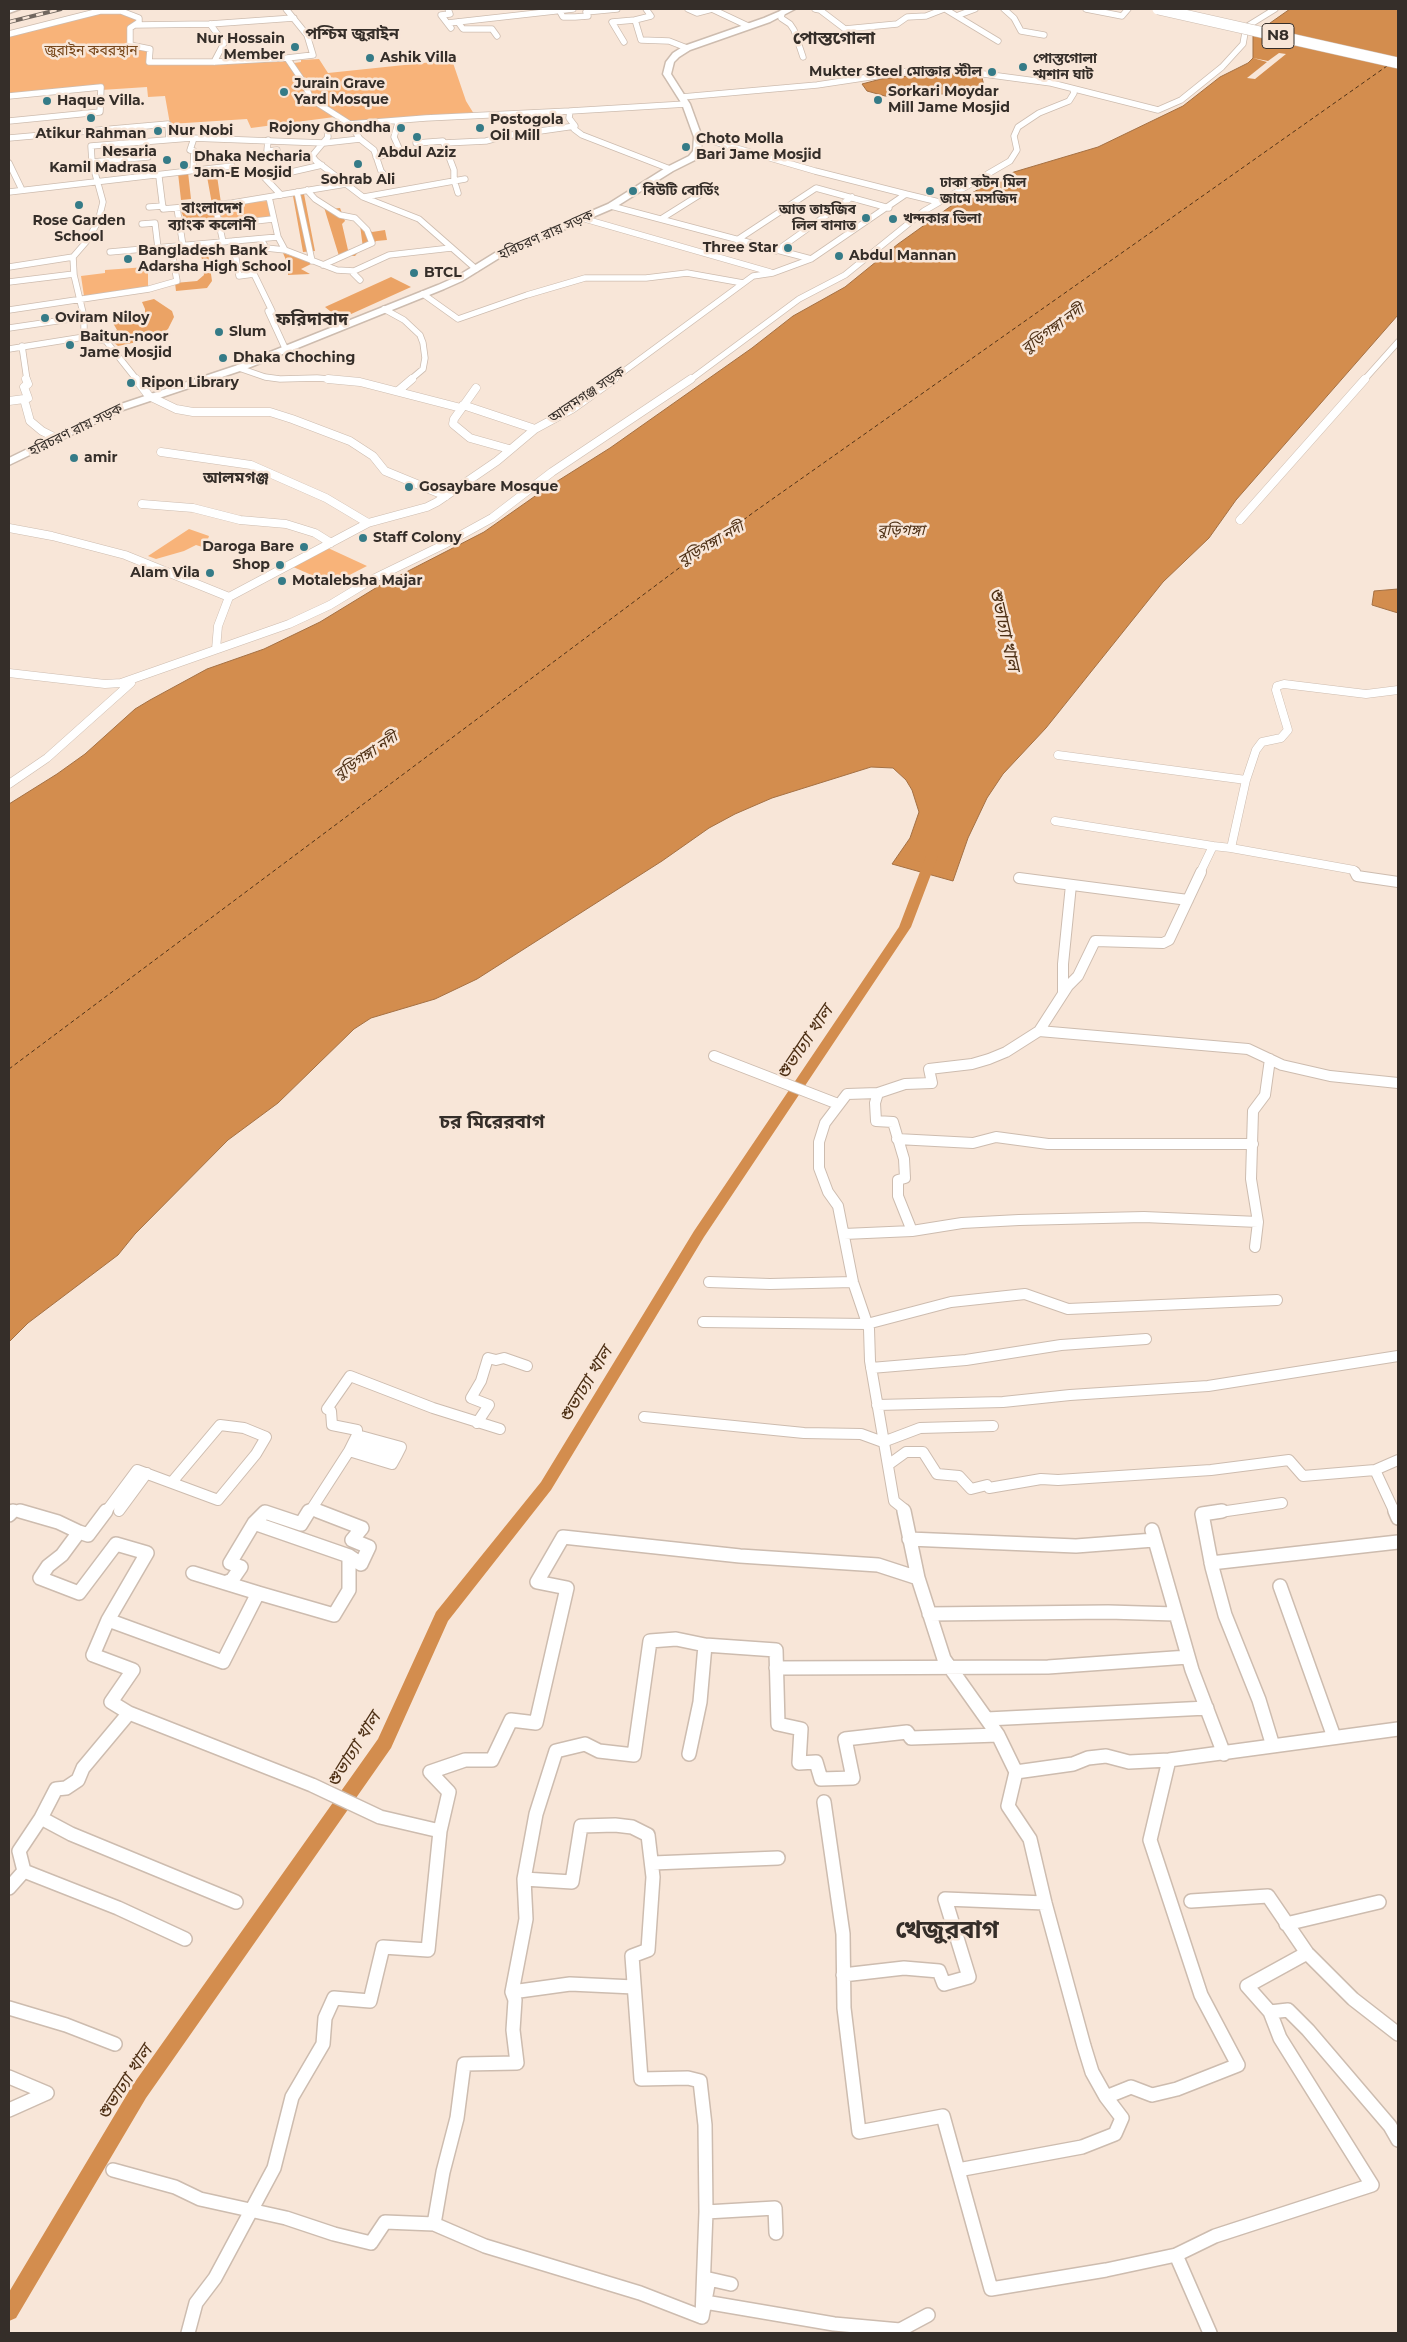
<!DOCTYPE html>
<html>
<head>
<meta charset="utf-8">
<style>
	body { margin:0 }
	#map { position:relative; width:1407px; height:2342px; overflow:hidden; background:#f8e6d8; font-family:Montserrat,sans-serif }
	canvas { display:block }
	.frame { position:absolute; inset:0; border:10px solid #352e29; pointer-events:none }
</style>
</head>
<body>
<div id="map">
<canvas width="1407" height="2342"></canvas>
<div class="frame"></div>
</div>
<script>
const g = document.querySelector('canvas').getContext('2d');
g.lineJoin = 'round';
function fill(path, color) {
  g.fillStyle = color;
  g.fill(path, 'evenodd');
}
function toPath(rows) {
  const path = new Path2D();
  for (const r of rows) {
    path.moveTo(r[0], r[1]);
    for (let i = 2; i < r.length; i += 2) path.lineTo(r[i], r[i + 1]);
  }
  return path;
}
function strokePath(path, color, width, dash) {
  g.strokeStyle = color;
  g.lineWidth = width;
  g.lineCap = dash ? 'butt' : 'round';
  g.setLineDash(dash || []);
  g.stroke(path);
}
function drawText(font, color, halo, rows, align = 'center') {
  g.font = font + ' Montserrat,"Noto Sans Bengali",sans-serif';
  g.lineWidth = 5;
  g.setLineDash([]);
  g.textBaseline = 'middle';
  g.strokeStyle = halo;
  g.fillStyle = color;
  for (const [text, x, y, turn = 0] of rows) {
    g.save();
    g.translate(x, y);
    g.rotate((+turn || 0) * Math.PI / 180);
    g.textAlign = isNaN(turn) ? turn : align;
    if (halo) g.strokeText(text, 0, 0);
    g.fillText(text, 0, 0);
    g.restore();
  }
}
const green = toPath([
	[101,12,122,13,135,19,136,21,127,27,127,46,148,49,149,63,293,60,294,63,301,62,301,60,319,59,328,73,452,60,466,101,474,114,349,122,342,116,251,128,247,119,170,124,165,96,148,97,147,87,101,90,101,85,9,94,9,35],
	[267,201,271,218,222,223,219,205],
	[146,267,148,268,148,287,84,296,81,276,105,273,105,270],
	[189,529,209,536,208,539,224,544,215,551,196,545,184,551,156,559,148,556],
	[328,548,367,566,332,584,291,566]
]);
const forest = toPath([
	[216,169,221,203,212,204,206,171],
	[188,172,191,199,181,200,178,173],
	[304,194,315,251,303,252,293,196],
	[323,204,331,209,340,208,345,221,342,224,348,250,363,248,360,225,365,225,372,232,385,230,387,240,376,241,371,247,360,250,355,256,339,256],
	[212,206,215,222,193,225,192,218,184,218,180,209],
	[200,246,207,246,212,281,207,288,176,291,175,283,197,281,204,275],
	[283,253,313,263,301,269,310,274,288,275,288,265],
	[391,277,411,287,340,319,325,307],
	[154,299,172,311,174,317,168,329,156,338,118,346,113,342,116,338,112,334,117,330,113,323,133,318,145,317,145,309,142,302]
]);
const water = toPath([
	[1290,9,1398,9,1398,315,1236,500,1209,538,1163,582,1046,728,1003,774,987,798,968,838,953,881,892,864,910,838,919,812,912,790,906,780,893,768,871,767,772,798,735,814,709,828,662,861,477,979,435,999,371,1018,354,1029,278,1103,228,1140,135,1234,118,1255,28,1323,9,1342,9,804,57,774,85,754,135,709,150,700,207,669,264,649,320,622,379,586,484,532,548,487,610,448,752,348,793,316,845,287,898,244,958,201,993,181,1014,172,1098,147,1183,106,1220,77,1248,63,1253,58,1253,35,1290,9],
	[956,71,982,78,985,89,971,93,885,96,867,91,862,84,881,79,956,71],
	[1398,589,1398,613,1372,605,1374,591,1398,589]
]);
const pier = toPath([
	[1279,53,1286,54,1255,79,1247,78,1267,62,1253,58,1268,61]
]);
const canal = toPath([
	[932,852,938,856,911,927,704,1237,551,1490,448,1621,391,1748,146,2098,16,2318,9,2321,9,2292,132,2086,378,1739,436,1612,541,1482,694,1231,899,927,926,856,932,852]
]);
const ferry = toPath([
	[9,1069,754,512,1387,66]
]);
const minorFar3 = toPath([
	[286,9,307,35,313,55,287,58,304,83,311,99,350,124,360,139,374,150,381,171,388,179],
	[448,9,450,14,441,15,451,28],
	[646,9,651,16,635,20,641,40,669,41,687,48],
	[688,9,697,13,712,9,748,26],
	[815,9,820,10,845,29,897,24,907,17,926,16,944,9],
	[945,9,998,41],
	[1004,9,1014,18,1021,31,1044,35],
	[1086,9,1122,16,1128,9],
	[559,10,563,17,575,17,588,16,586,12,617,9],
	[782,13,781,18,790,24,794,30,803,57],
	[959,15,975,9],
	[458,22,463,29,492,29,497,36],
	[448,23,573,9],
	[210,24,224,43,214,62],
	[135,25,210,24,294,18],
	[9,34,100,11,121,11,139,18,139,22,130,28,130,45,150,49,149,62,214,62,287,58],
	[624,42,612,22,635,20],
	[9,96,101,87,100,112,9,121],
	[682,97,817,85,916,70,946,69,1051,83,1158,110,1181,100,1222,67,1243,44,1246,27,1275,9],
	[570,111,686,104],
	[396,121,398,123,394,137,402,155],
	[698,137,815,171,906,194],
	[9,138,168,124,169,139],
	[268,140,267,151,277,150],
	[416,143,443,141,454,170,454,180,458,193],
	[444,143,486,141,505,136,575,126],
	[376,157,401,151],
	[92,162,148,157],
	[9,163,22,190],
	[193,169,194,151,190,150,194,138],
	[159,177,163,209,232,203,346,184],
	[265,178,322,165],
	[265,178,281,195],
	[307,190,315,199,340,215,355,218,367,230,372,243,323,265],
	[9,192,232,166],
	[297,192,312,261],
	[269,197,278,237,285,250,337,270,354,271,389,255,451,248],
	[364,197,465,179],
	[215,205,223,242],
	[611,206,811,259],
	[149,207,163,206],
	[177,208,183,246],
	[585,219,770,272],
	[661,219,712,187],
	[237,223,273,219],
	[142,224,155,223,158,248],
	[261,239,266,248,285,250],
	[737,240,816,188,889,208],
	[233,241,239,276,254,274,272,311,268,311,285,348],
	[776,251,852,197],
	[110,252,278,237],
	[9,267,73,257],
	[476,269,419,219,363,197,316,161,312,156,328,137,327,130,350,124,426,118,570,111,569,118,575,126,574,129,582,135,670,169],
	[354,271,353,273,360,280],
	[9,282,74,274],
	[423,294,458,319,527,295,585,278,646,278,687,273,743,283],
	[384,309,404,320,420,335,423,343,425,358,423,369,410,380],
	[9,310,149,289,177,281,171,247],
	[9,328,84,317],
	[84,337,84,317,74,275,73,257,86,242,98,222,103,202,92,162,91,146,191,138,324,143,360,139],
	[22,346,27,380],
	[9,349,84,337,106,341,137,380],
	[239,368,265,377,280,379,317,378,341,380],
	[612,380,753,276,773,273,811,259,906,194,939,202],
	[690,380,799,299,845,275,924,211,1010,161,1017,150,1014,136,1018,127,1039,113,1069,101,1074,93,1073,90],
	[1364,380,1398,342]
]);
const minorFar2 = toPath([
	[26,379,28,384,24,387,28,398,24,399,30,421,42,431,58,439],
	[136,379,149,396,176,409,193,412,270,412,292,419,350,441,373,456,385,471,446,496],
	[328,379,360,382,461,408],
	[476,388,454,419,453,424,470,438,509,449],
	[398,391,412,379],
	[9,401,24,399],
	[463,405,535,429],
	[161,452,251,465,326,498,368,523],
	[142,504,193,508,240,520,286,524,315,533,331,543],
	[1240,520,1365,379],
	[9,528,52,536,125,555,229,597],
	[229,597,368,523,427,507,437,502,497,461,535,429,572,409,614,379],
	[216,649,218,626,229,597],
	[9,673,105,684,121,683,289,624,330,605,373,579,443,545,492,518,552,472,691,379],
	[1058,755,1246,780],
	[9,784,47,758,131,683],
	[1055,821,1213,846],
	[1231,848,1354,870,1355,873],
	[1200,873,1213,846,1231,848,1246,780,1256,750,1262,742,1281,738,1288,730,1276,690,1277,686,1284,684,1366,694,1398,690]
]);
const minorFar1 = toPath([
	[1355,872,1357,876,1398,882],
	[1019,878,1188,900],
	[1063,992,1063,964,1071,885],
	[1039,1031,1068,986,1078,976,1095,941,1163,943,1169,940,1201,872],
	[714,1056,838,1104],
	[878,1093,875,1103,876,1121,893,1122,904,1159,905,1178,898,1180,898,1196,912,1231],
	[897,1139,973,1143,996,1137,1048,1144,1253,1144],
	[844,1234,912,1231,962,1223,1019,1220,1144,1217,1258,1222],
	[1255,1247,1258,1222,1251,1179,1253,1111,1265,1095,1270,1059],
	[709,1282,770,1284,853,1282],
	[703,1322,867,1324,951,1302,1025,1294,1068,1309,1277,1300],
	[871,1368,966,1360,1061,1345,1146,1339],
	[877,1405,1003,1402,1070,1395,1208,1386,1398,1356],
	[644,1417,804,1433,861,1434,883,1442,920,1428,993,1426],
	[477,1423,489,1405,471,1398,481,1381,488,1358,496,1360,504,1358,527,1366],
	[357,1435,401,1447,397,1455],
	[349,1451,392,1464,397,1455,353,1443],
	[888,1465,906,1452,923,1452,937,1474,959,1476,971,1489,987,1485,989,1488,1041,1479,1058,1480,1211,1470,1289,1460,1303,1476,1375,1470,1395,1513],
	[1375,1470,1398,1460],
	[312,1509,321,1513],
	[119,1511,147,1473],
	[11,1513,14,1510,25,1513],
	[105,1513,137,1470,218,1500,256,1454,266,1437,244,1428,220,1425,172,1482],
	[264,1513,267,1513],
	[309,1513,349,1451,357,1435,357,1430,332,1425,331,1411,327,1409,350,1376,433,1408,500,1429],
	[905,1513,904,1509,894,1501,870,1361,869,1329,853,1282,838,1206,828,1192,819,1168,819,1142,825,1123,847,1094,878,1093,905,1084,932,1083,929,1069,972,1064,989,1059,1006,1052,1039,1031,1248,1049,1282,1065,1330,1076,1398,1083],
	[1213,1513,1282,1503]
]);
const minor = toPath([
	[20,1511,58,1522,79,1532],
	[106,1511,88,1535,79,1532,62,1555,48,1566,40,1578,79,1593,116,1544,147,1553,108,1620,93,1655,133,1670,111,1702,129,1713,312,1785,380,1817,440,1831],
	[904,1511,918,1578,944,1659,998,1735,1016,1772,1008,1806,1030,1839,1045,1903,1084,2046,1092,2072,1106,2097,1131,2087,1152,2095,1177,2089,1238,2065,1201,1995,1150,1840,1169,1760],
	[1222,1511,1202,1514,1212,1567,1225,1615,1259,1700,1273,1746],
	[1395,1511,1398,1518],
	[9,1515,13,1511],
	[254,1523,349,1556,361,1564,369,1547,352,1540,362,1528,318,1511],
	[1152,1530,1192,1670,1224,1754],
	[909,1539,1076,1546,1154,1540],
	[1211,1563,1398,1542],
	[227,1582,232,1580,241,1567,230,1563,254,1523,265,1512,301,1524,309,1511],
	[1280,1586,1334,1737],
	[258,1593,334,1615,349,1590,349,1556],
	[929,1614,1108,1612,1175,1614],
	[108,1620,223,1662,258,1593,193,1573],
	[776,1668,1048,1667,1188,1657],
	[129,1713,83,1768,78,1780,66,1788,56,1789,41,1818,71,1834,236,1902],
	[987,1719,1207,1708],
	[689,1754,700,1702,705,1645],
	[1016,1772,1073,1764,1088,1758,1106,1756,1129,1762,1169,1760,1398,1729],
	[824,1802,843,1934,844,2008,859,2132,943,2116,991,2289,1106,2270,1176,2255,1210,2333],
	[653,1863,778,1858],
	[24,1871,118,1908,185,1939],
	[524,1879,572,1882,581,1826,615,1825,632,1827,648,1835,653,1877,648,1950,632,1956,641,2079,688,2078,700,2081,705,2125,706,2212,702,2317,709,2279,731,2284],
	[9,1888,24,1871,19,1851,41,1818],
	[1191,1901,1268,1896,1307,1953,1353,1999,1398,2034],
	[1286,1924,1379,1902],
	[1307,1953,1247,1986,1270,2012,1288,2010,1308,2030,1390,2126,1398,2140],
	[843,1975,904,1968,939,1971,944,1984,969,1977,945,1899,1045,1903],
	[512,1992,570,1984,634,1987],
	[9,2008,66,2025,115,2044],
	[9,2077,47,2093],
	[9,2110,47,2093],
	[113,2170,175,2187,200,2199,286,2218,334,2234,371,2243,385,2222,434,2224,485,2246,640,2293,702,2317],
	[958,2170,1082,2147,1115,2134,1122,2118,1106,2097],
	[706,2212,775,2208,776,2233],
	[434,2224,443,2172,457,2118,464,2064,517,2063,513,2030,515,2000,512,1992,526,1919,524,1879,536,1814,556,1751,585,1744,599,1751,634,1755,650,1641,676,1639,705,1645,776,1650,778,1724,801,1729,799,1763,816,1762,821,1779,853,1778,845,1739,907,1732,911,1738,998,1735],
	[1176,2255,1215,2236,1372,2185,1280,2038,1270,2012],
	[705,2302,834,2324,900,2330,928,2315],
	[188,2333,196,2303,215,2278,274,2168,292,2097,323,2044,325,2018,334,1998,370,2001,383,1947,428,1950,440,1831,449,1792,430,1772,465,1760,492,1760,511,1720,536,1723,567,1588,537,1582,563,1537,740,1556,878,1565,918,1578]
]);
const secondary = toPath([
	[785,9,795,9,770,22,690,50,679,57,674,62,671,74,690,104,702,137,701,151,695,160,673,171,614,208,504,255,462,281,444,289,243,370,123,410,9,465,9,458,115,406,235,366,438,285,456,277,498,251,608,204,667,167,689,156,693,151,694,137,682,104,663,74,666,62,673,53,684,46,764,18,785,9]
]);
const primary = toPath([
	[9,9,20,9,9,13,9,9]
]);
const rail = toPath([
	[9,22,61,9]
]);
const motorwayBridge = toPath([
	[1158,9,1398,63]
]);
const markers = [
	[295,47,5,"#357b87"],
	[370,58,5,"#357b87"],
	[1023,67,5,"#357b87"],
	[992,72,5,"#357b87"],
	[284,92,5,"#357b87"],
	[878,100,5,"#357b87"],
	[47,101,5,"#357b87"],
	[91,118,5,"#357b87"],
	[401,128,5,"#357b87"],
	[480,128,5,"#357b87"],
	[158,131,5,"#357b87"],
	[417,137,5,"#357b87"],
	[686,147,5,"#357b87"],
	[167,160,5,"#357b87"],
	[358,164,5,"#357b87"],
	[184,165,5,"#357b87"],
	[633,191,5,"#357b87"],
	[930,191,5,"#357b87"],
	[79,205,5,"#357b87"],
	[866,218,5,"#357b87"],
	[893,219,5,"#357b87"],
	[788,248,5,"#357b87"],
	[839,256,5,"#357b87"],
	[128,259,5,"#357b87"],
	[414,273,5,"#357b87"],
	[45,318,5,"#357b87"],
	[219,332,5,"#357b87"],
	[70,345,5,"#357b87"],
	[223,358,5,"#357b87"],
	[131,383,5,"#357b87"],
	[74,458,5,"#357b87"],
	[409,487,5,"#357b87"],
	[363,538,5,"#357b87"],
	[304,547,5,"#357b87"],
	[280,565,5,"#357b87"],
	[210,573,5,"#357b87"],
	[282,581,5,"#357b87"]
];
const farPoinames = [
	["Nur Hossain",285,39,"right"],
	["Member",285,55,"right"],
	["Ashik Villa",380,58],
	["পোস্তগোলা",1033,59],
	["শ্মশান ঘাট",1033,75],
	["Mukter Steel মোক্তার স্টীল",982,72,"right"],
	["Jurain Grave",294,84],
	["Yard Mosque",294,100],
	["Sorkari Moydar",888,92],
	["Mill Jame Mosjid",888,108],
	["Haque Villa.",57,101],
	["Postogola",490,120],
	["Oil Mill",490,136],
	["Rojony Ghondha",391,128,"right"],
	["Nur Nobi",168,131],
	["Atikur Rahman",91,134,"center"],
	["Choto Molla",696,139],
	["Bari Jame Mosjid",696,155],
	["Nesaria",157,152,"right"],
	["Kamil Madrasa",157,168,"right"],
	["Abdul Aziz",417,153,"center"],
	["Dhaka Necharia",194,157],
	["Jam-E Mosjid",194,173],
	["Sohrab Ali",358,180,"center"],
	["ঢাকা কটন মিল",940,183],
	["জামে মসজিদ",940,199],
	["বিউটি বোর্ডিং",643,191],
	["আত তাহজিব",856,210,"right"],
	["লিল বানাত",856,226,"right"],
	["খন্দকার ভিলা",903,219],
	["Rose Garden",79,221,"center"],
	["School",79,237,"center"],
	["Three Star",778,248,"right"],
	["Bangladesh Bank",138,251],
	["Adarsha High School",138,267],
	["Abdul Mannan",849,256],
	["BTCL",424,273],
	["Oviram Niloy",55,318],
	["Slum",229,332],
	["Baitun-noor",80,337],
	["Jame Mosjid",80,353],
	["Dhaka Choching",233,358],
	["Ripon Library",141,383],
	["amir",84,458],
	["Gosaybare Mosque",419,487],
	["Staff Colony",373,538],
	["Daroga Bare",294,547,"right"],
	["Shop",270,565,"right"],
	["Alam Vila",200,573,"right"],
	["Motalebsha Majar",292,581]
];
const farParknames = [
	["জুরাইন কবরস্থান",91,51]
];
const farStreetnames = [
	["হরিচরণ রায় সড়ক",546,235,-24],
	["আলমগঞ্জ সড়ক",587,395,-34],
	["হরিচরণ রায় সড়ক",76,430,-26]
];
const shields = [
	[1278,36,32]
];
const shieldNames = [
	["N8",1278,36]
];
const farNeighbourhoodnames = [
	["বাংলাদেশ",212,209],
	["ব্যাংক কলোনী",212,226]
];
const farWaternames = [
	["বুড়িগঙ্গা নদী",1053,329,-36],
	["বুড়িগঙ্গা",901,531],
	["বুড়িগঙ্গা নদী",711,544,-30],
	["বুড়িগঙ্গা নদী",366,756,-34]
];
const farQuarternames = [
	["পশ্চিম জুরাইন",352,34],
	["আলমগঞ্জ",236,478]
];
const farDistrictnames = [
	["পোস্তগোলা",834,39],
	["ফরিদাবাদ",312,320]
];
const waterNames = [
	["শুভাঢ্যা খাল",1004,629,77],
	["শুভাঢ্যা খাল",805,1043,-56],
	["শুভাঢ্যা খাল",586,1385,-59],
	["শুভাঢ্যা খাল",354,1750,-58],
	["শুভাঢ্যা খাল",125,2083,-57]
];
const quarterNames = [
	["চর মিরেরবাগ",492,1122]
];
const nearDistrictnames = [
	["খেজুরবাগ",947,1931]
];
fill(green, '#f8b379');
fill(forest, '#eba365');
fill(water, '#d38d4e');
strokePath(water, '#a47043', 1);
fill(pier, '#f8e6d8');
fill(canal, '#d38d4e');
strokePath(ferry, '#4f3116', 1, [4, 3]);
strokePath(minorFar3, '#cdbcaf', 7);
strokePath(minorFar2, '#cdbcaf', 9);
strokePath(minorFar1, '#cdbcaf', 12);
strokePath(minor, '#cdbcaf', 16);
strokePath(secondary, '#cdbcaf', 3);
strokePath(primary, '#cdbcaf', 3);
strokePath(minorFar3, '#fff', 5.5);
strokePath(minorFar2, '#fff', 8);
strokePath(minorFar1, '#fff', 10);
strokePath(minor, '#fff', 13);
fill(secondary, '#fff');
fill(primary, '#fff');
strokePath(rail, '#71675f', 4);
strokePath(rail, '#f8e6d8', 2.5, [7]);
strokePath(motorwayBridge, '#cdbcaf', 12, []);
strokePath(motorwayBridge, '#fff', 11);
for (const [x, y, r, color] of markers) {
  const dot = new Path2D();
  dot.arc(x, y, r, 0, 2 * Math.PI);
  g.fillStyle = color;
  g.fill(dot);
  strokePath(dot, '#f8e6d8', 2);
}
drawText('bold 14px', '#352e29', '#f8e6d8', farPoinames, 'left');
drawText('14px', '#78481b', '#f8e6d8', farParknames);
drawText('14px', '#352e29', '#f8e6d8', farStreetnames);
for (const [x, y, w] of shields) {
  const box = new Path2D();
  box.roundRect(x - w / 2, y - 12.5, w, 25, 4);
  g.fillStyle = '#f8e6d8';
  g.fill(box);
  strokePath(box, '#352e29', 1);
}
drawText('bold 15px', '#352e29', null, shieldNames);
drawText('bold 15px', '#352e29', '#f8e6d8', farNeighbourhoodnames);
drawText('italic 15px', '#4f3116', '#f8e6d8', farWaternames);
drawText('bold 16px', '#352e29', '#f8e6d8', farQuarternames);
drawText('bold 18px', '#352e29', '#f8e6d8', farDistrictnames);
drawText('italic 18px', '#4f3116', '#f8e6d8', waterNames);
drawText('bold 19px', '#352e29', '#f8e6d8', quarterNames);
drawText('bold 25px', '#352e29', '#f8e6d8', nearDistrictnames);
</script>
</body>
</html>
